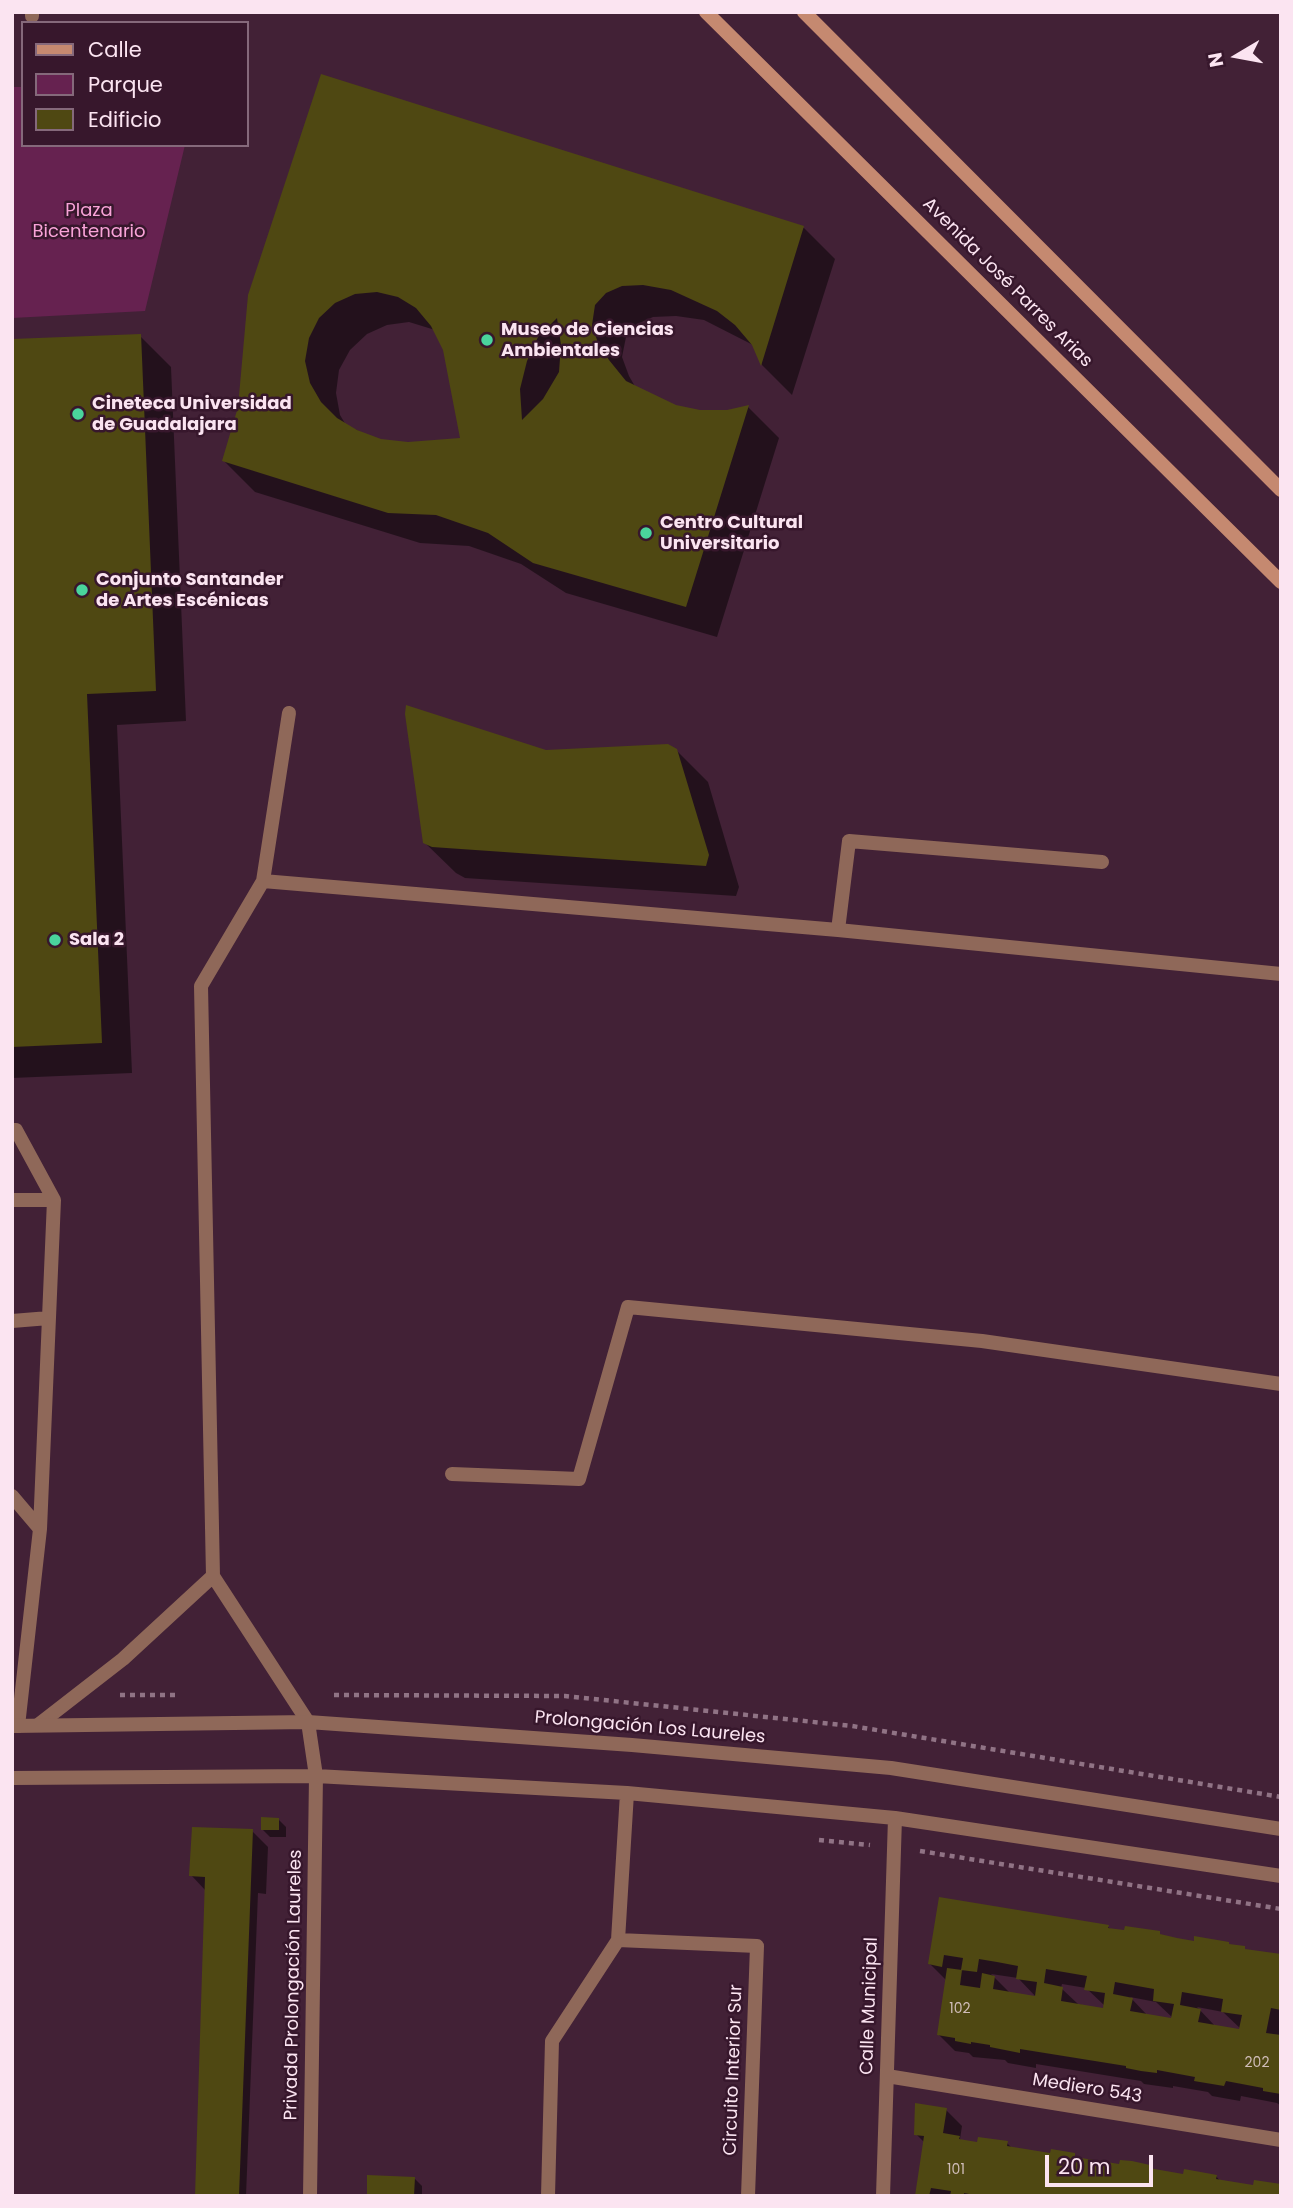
<!DOCTYPE html>
<html>
<head>
<meta charset="utf-8">
<style>
	body { margin:0 }
	#map { position:relative; width:1293px; height:2208px; overflow:hidden; background:#422136; font-family:Poppins,sans-serif }
	canvas { display:block }
	.frame { position:absolute; inset:0; border:14px solid #fbe4f1; pointer-events:none }
	.legend { position:absolute; left:21px; top:21px; width:228px; height:126px; box-sizing:border-box; background:#37172c; border:2px solid #85697b; margin:0; padding:9px 12px; list-style:none; font-size:21px; color:#fbe4f1 }
	.legend li { display:flex; align-items:center; gap:14px; height:35px }
	.legend b { width:35px; border:2px solid #85697b }
	.north { position:absolute; left:1202px; top:21px; width:70px; height:70px; -webkit-text-stroke:5px #37172c; paint-order:stroke; rotate:260deg; font-size:19px; font-weight:700; line-height:28px; text-align:center; color:#fbe4f1 }
	.north::after { content:''; display:block; margin:auto; width:24px; height:32px; background:#fbe4f1; clip-path:polygon(50% 0,100% 100%,50% 72%,0 100%) }
	.scale { position:absolute; left:1045px; top:2155px; width:108px; height:32px; box-sizing:border-box; border:4px solid #fbe4f1; border-top:0; padding-left:9px; font-size:21px; line-height:24px; white-space:nowrap; color:#fbe4f1; -webkit-text-stroke:5px #37172c; paint-order:stroke }
</style>
</head>
<body>
<div id="map">
<canvas width="1293" height="2208"></canvas>
<div class="frame"></div>
<ul class="legend">
<li><b style="height:9px;background:#c58970"></b>Calle</li>
<li><b style="height:19px;background:#662250"></b>Parque</li>
<li><b style="height:19px;background:#4f4812"></b>Edificio</li>
</ul>
<div class="north">N</div>
<div class="scale">20 m</div>
</div>
<script>
const g = document.querySelector('canvas').getContext('2d');
g.lineJoin = 'round';
function fill(path, color) {
  g.fillStyle = color;
  g.fill(path, 'evenodd');
}
function toPath(rows) {
  const path = new Path2D();
  for (const r of rows) {
    path.moveTo(r[0], r[1]);
    for (let i = 2; i < r.length; i += 2) path.lineTo(r[i], r[i + 1]);
  }
  return path;
}
function strokePath(path, color, width, dash) {
  g.strokeStyle = color;
  g.lineWidth = width;
  g.lineCap = dash ? 'butt' : 'round';
  g.setLineDash(dash || []);
  g.stroke(path);
}
function drawText(font, color, halo, rows, align = 'center') {
  g.font = font + ' Poppins,sans-serif';
  g.lineWidth = 5;
  g.setLineDash([]);
  g.textBaseline = 'middle';
  g.strokeStyle = halo;
  g.fillStyle = color;
  for (const [text, x, y, turn = 0] of rows) {
    g.save();
    g.translate(x, y);
    g.rotate((+turn || 0) * Math.PI / 180);
    g.textAlign = isNaN(turn) ? turn : align;
    if (halo) g.strokeText(text, 0, 0);
    g.fillText(text, 0, 0);
    g.restore();
  }
}
const green = toPath([
	[12,87,23,87,23,145,185,145,145,311,12,318]
]);
const shadow = toPath([
	[804,228,835,259,792,395,762,365,753,345,704,320,676,316,653,317,637,324,626,337,622,357,629,376,636,388,675,407,700,412,727,412,748,407,779,438,717,637,566,593,521,564,469,546,420,543,255,492,224,461,240,408,250,295],
	[409,322,435,330,444,350,462,440,408,443,380,441,346,425,340,415,336,393,339,370,350,350,367,334,387,325],
	[140,336,171,367,186,721,117,725,132,1073,12,1078,12,341],
	[676,750,708,782,739,887,736,896,465,878,456,873,424,842,546,752],
	[278,1819,286,1827,286,1837,270,1837,262,1829],
	[252,1831,268,1847,266,1894,258,1893,246,2196,196,2196,206,1891,191,1875],
	[940,1899,1108,1927,1112,1930,1159,1933,1163,1937,1176,1940,1244,1948,1247,1951,1281,1956,1281,2106,1277,2103,1241,2096,1240,2101,1212,2096,1208,2092,1173,2086,1173,2088,1144,2084,1141,2081,1036,2064,1036,2068,1008,2063,1005,2060,973,2057,969,2053,955,2051,939,2035,946,1980,930,1964],
	[991,1974,1018,1978,1037,1998,1010,1993],
	[1062,1984,1086,1988,1105,2006,1104,2010,1078,2004,1061,1988],
	[1130,1997,1156,2002,1175,2020,1148,2016],
	[1197,2007,1223,2012,1243,2031,1216,2027],
	[946,2110,962,2126,960,2139,964,2142,1007,2143,1013,2149,1052,2155,1074,2155,1079,2159,1120,2166,1149,2166,1153,2171,1185,2176,1216,2176,1221,2182,1255,2188,1281,2196,917,2196,925,2143,916,2134],
	[414,2178,422,2186,422,2196,368,2196]
]);
const building = toPath([
	[321,74,804,226,761,366,752,345,735,325,717,311,671,290,643,285,622,286,606,293,595,305,592,325,598,343,609,360,626,381,676,405,700,410,727,410,749,405,686,607,533,563,488,533,436,515,388,513,222,461,238,407,248,295],
	[377,292,398,297,416,308,431,326,443,350,460,438,408,442,381,439,357,430,337,418,321,402,310,383,305,361,309,338,319,318,335,303,355,294],
	[557,318,561,345,559,372,543,399,522,420,520,389,527,361,538,337],
	[141,334,156,691,87,694,102,1043,12,1047,12,339],
	[406,705,546,750,668,744,677,749,709,855,706,866,432,847,423,843,405,714],
	[261,1817,279,1818,279,1830,261,1830],
	[192,1827,253,1829,239,2196,195,2196,205,1877,189,1876],
	[939,1897,1109,1925,1108,1928,1124,1930,1125,1926,1160,1931,1160,1934,1177,1938,1194,1941,1194,1936,1229,1942,1229,1944,1245,1946,1245,1949,1281,1954,1281,2010,1271,2008,1266,2033,1281,2035,1281,2094,1263,2091,1263,2088,1226,2081,1224,2086,1194,2081,1195,2077,1157,2070,1157,2073,1141,2071,1126,2068,1126,2066,1020,2049,1020,2053,990,2047,990,2045,971,2042,971,2044,955,2041,955,2038,937,2035,947,1968,962,1970,960,1985,980,1988,982,1973,995,1976,993,1989,1035,1996,1037,1982,1016,1979,1018,1966,997,1962,979,1959,977,1972,961,1970,963,1958,944,1955,942,1967,928,1964],
	[1046,1969,1087,1976,1084,1990,1105,1993,1103,2008,1061,2001,1063,1987,1044,1983],
	[1115,1982,1154,1989,1153,2001,1174,2004,1171,2018,1130,2011,1133,1998,1113,1994],
	[1182,1992,1223,1999,1221,2012,1242,2015,1239,2029,1198,2022,1201,2009,1180,2005],
	[915,2103,947,2108,943,2133,960,2136,959,2139,977,2142,978,2137,1008,2141,1007,2146,1050,2153,1051,2149,1075,2153,1075,2157,1119,2164,1120,2160,1132,2161,1150,2165,1149,2168,1183,2174,1184,2169,1217,2175,1216,2179,1253,2185,1254,2180,1281,2184,1281,2196,979,2196,964,2193,964,2196,950,2196,951,2191,931,2188,929,2196,915,2196,924,2136,914,2135],
	[367,2175,415,2177,414,2196,367,2196]
]);
const path = toPath([
	[120,1695,178,1695],
	[334,1695,565,1696,852,1726,1281,1797],
	[819,1840,870,1845],
	[920,1851,1281,1909]
]);
const service = toPath([
	[32,12,32,16],
	[263,881,289,713],
	[838,930,849,841,1102,862],
	[12,1130,16,1130,54,1200],
	[12,1200,54,1200,40,1529,18,1726],
	[12,1321,49,1318],
	[452,1474,579,1479,628,1307,982,1341,1281,1384],
	[12,1496,40,1529],
	[308,1722,213,1576,201,986,263,881,838,930,1281,974],
	[38,1725,123,1659,213,1576]
]);
const minor = toPath([
	[308,1722,316,1776,310,2196],
	[12,1726,308,1722,632,1745,891,1768,1281,1829],
	[12,1778,316,1776,627,1793,895,1818,1281,1876],
	[618,1940,757,1946,748,2196],
	[887,2076,1281,2140],
	[548,2196,552,2041,618,1940,627,1793],
	[883,2196,895,1818]
]);
const secondary = toPath([
	[706,12,1281,582],
	[804,12,1281,490]
]);
const markers = [
	[487,340,7,"#4ad49c"],
	[78,414,7,"#4ad49c"],
	[646,533,7,"#4ad49c"],
	[82,590,7,"#4ad49c"],
	[55,940,7,"#4ad49c"]
];
const numberNames = [
	["102",960,2009],
	["202",1257,2063],
	["101",956,2170]
];
const parkNames = [
	["Plaza",89,211],
	["Bicentenario",89,232]
];
const streetNames = [
	["Avenida José Parres Arias",1007,283,45],
	["Prolongación Los Laureles",650,1728,5],
	["Privada Prolongación Laureles",294,1985,-89],
	["Calle Municipal",870,2006,-88],
	["Circuito Interior Sur",734,2070,-88],
	["Mediero 543",1087,2089,9]
];
const poiNames = [
	["Museo de Ciencias",501,330],
	["Ambientales",501,351],
	["Cineteca Universidad",92,404],
	["de Guadalajara",92,425],
	["Centro Cultural",660,523],
	["Universitario",660,544],
	["Conjunto Santander",96,580],
	["de Artes Escénicas",96,601],
	["Sala 2",69,940]
];
fill(green, '#662250');
fill(shadow, '#0007');
fill(building, '#4f4812');
strokePath(path, '#907385', 4.5, [5, 5]);
strokePath(service, '#8f6859', 14);
strokePath(minor, '#8f6859', 14);
strokePath(secondary, '#c58970', 14);
for (const [x, y, r, color] of markers) {
  const dot = new Path2D();
  dot.arc(x, y, r, 0, 2 * Math.PI);
  g.fillStyle = color;
  g.fill(dot);
  strokePath(dot, '#37172c', 2.5);
}
drawText('14px', '#d0bdb9', null, numberNames);
drawText('18px', '#f9a3d8', '#37172c', parkNames);
drawText('18px', '#fbe4f1', '#37172c', streetNames);
drawText('bold 18px', '#fbe4f1', '#37172c', poiNames, 'left');
</script>
</body>
</html>
